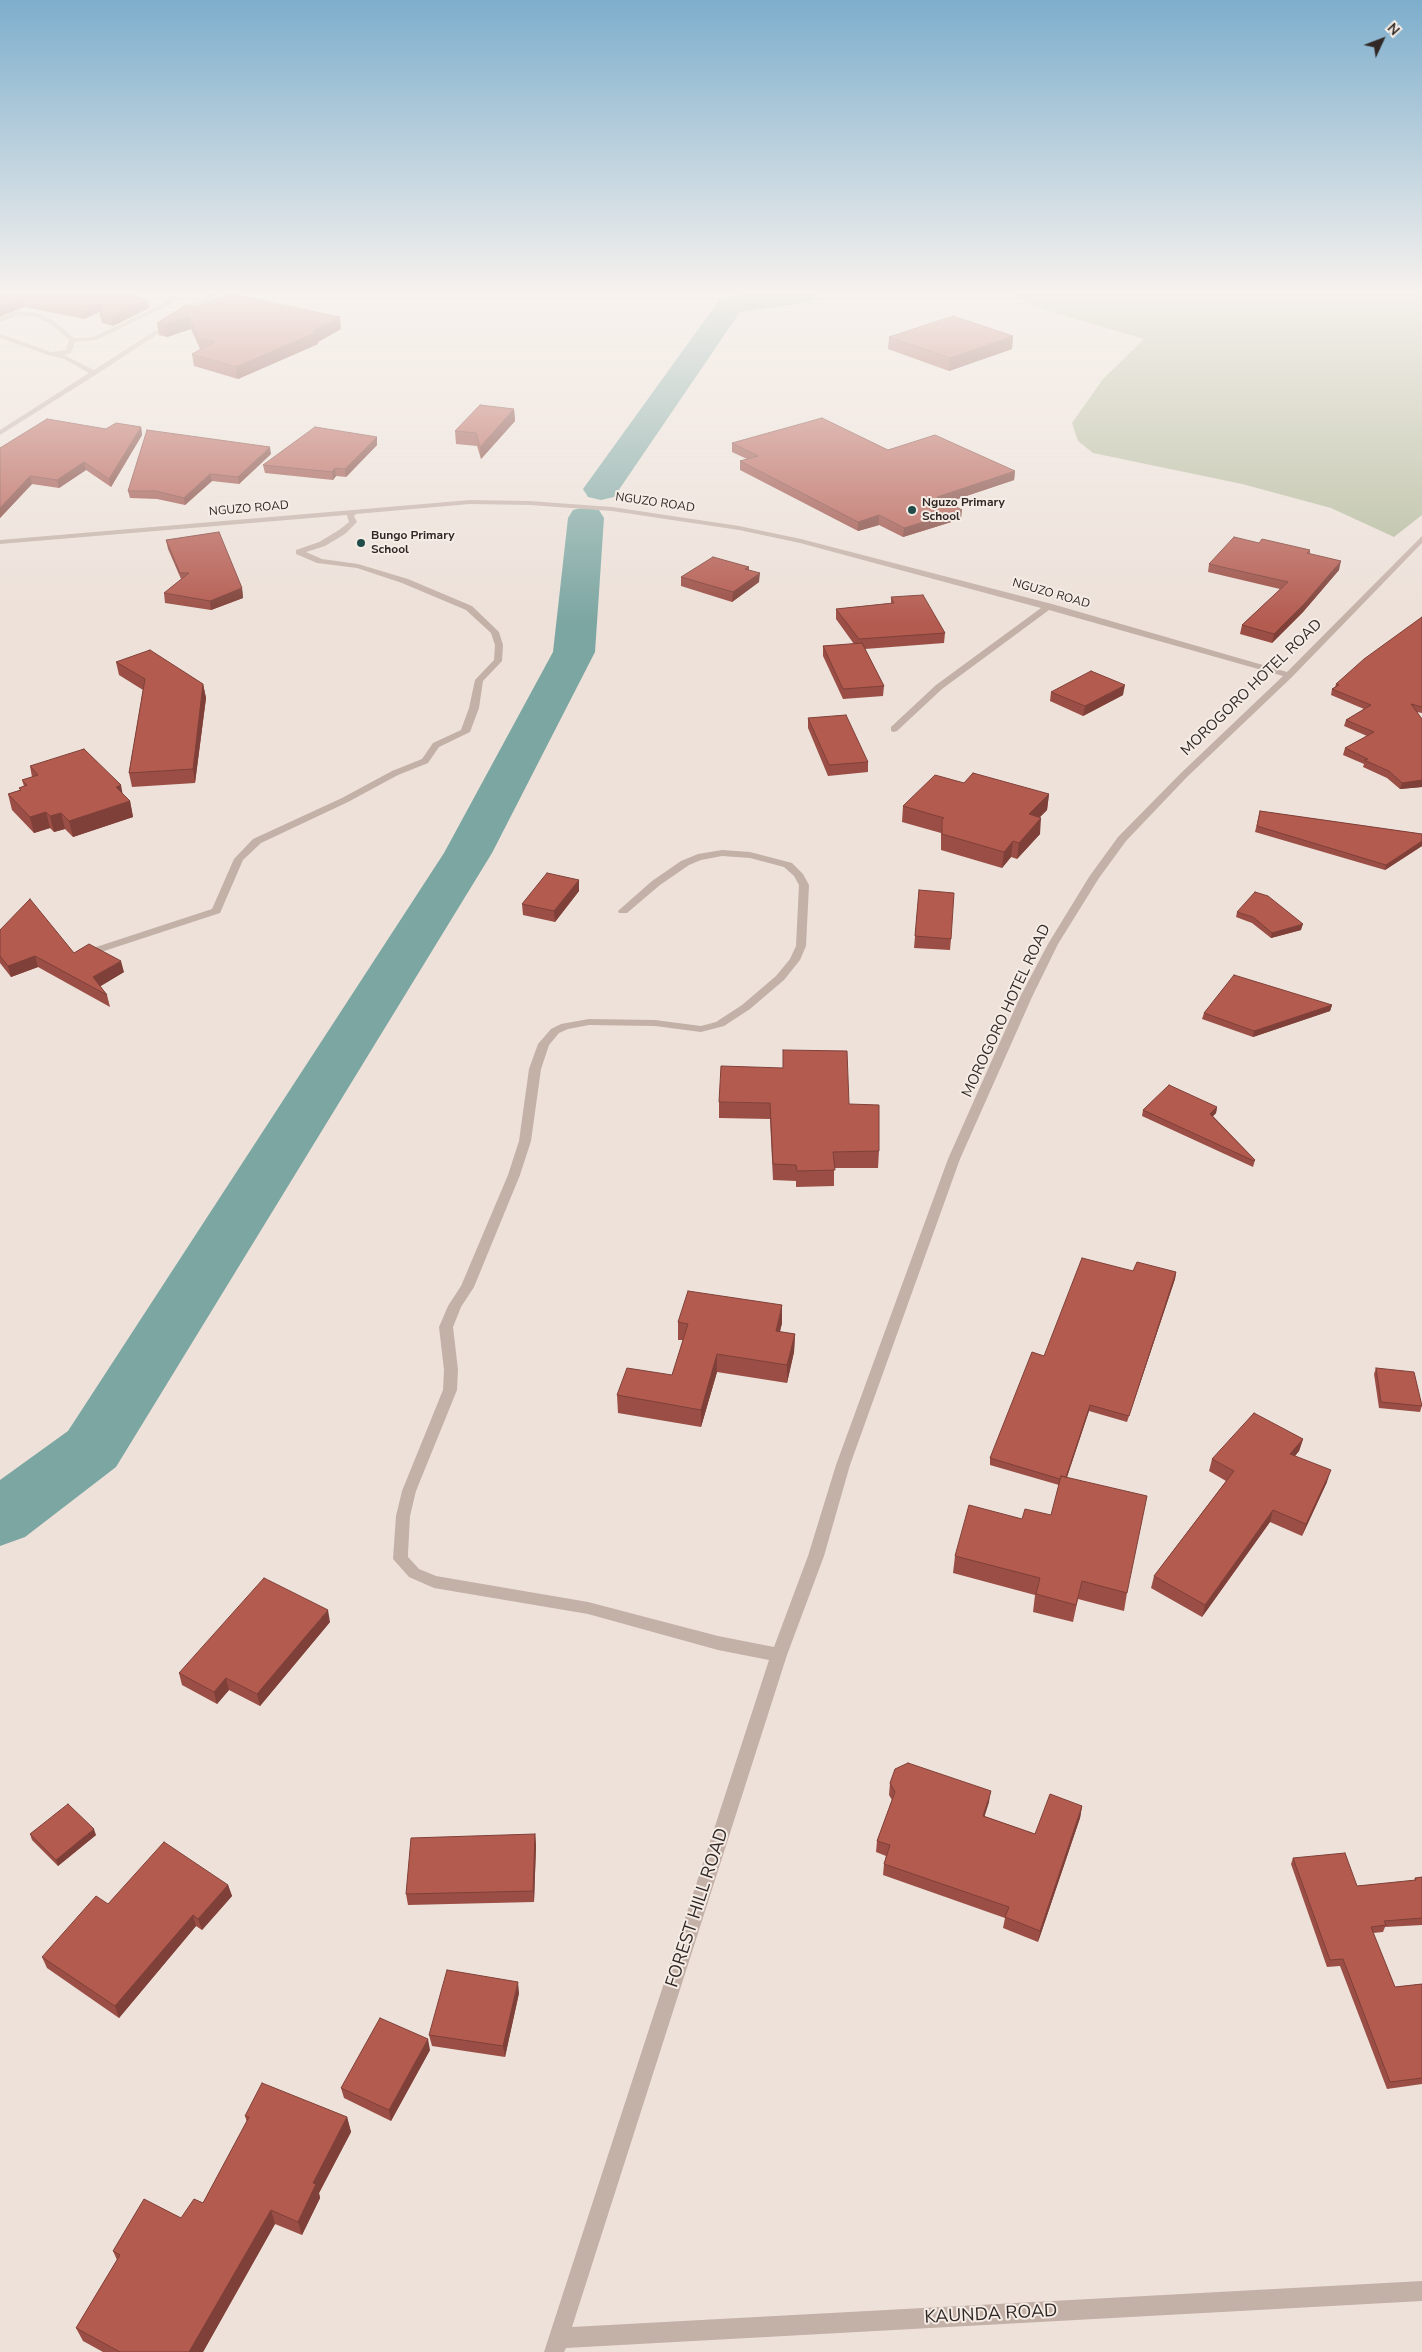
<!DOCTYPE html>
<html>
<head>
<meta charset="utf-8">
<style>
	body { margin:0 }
	#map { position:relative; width:1422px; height:2352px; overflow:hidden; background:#ede1d9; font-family:"Nunito Sans",sans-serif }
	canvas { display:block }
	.north { position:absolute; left:1357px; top:15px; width:50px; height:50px; -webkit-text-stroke:4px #f5ece5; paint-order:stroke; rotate:47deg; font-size:14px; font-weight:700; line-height:20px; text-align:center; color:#312826 }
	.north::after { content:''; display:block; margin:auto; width:18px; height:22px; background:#312826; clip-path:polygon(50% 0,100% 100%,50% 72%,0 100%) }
</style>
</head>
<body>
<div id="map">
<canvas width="1422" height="2352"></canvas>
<div class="north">N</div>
</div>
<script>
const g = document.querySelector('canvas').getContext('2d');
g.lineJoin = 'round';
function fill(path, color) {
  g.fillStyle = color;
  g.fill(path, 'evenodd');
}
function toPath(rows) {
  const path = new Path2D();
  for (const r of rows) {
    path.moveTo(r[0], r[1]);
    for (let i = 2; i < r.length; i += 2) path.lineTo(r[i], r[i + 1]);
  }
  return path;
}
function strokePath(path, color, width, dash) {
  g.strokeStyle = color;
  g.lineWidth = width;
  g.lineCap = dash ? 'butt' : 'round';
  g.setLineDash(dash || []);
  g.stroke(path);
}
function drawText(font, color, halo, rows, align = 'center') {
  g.font = font + ' "Nunito Sans",sans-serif';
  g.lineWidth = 4;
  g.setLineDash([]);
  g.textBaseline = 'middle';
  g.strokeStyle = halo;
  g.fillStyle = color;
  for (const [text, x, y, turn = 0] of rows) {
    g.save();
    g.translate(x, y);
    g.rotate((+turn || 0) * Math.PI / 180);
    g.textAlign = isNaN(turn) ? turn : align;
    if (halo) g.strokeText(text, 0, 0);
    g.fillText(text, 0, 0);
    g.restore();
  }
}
const green = toPath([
	[1011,294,1422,294,1422,515,1394,537,1331,508,1242,484,1093,453,1078,441,1072,423,1103,379,1144,339,1045,310]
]);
const river = toPath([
	[745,294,819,294,814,300,804,303,740,312,614,497,601,500,588,497,583,489,720,299,745,294],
	[586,507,599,510,604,518,595,652,492,853,116,1467,25,1537,0,1546,0,1480,68,1431,444,853,553,652,568,518,573,510,586,507]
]);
const minor = toPath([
	[174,294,181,294,165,307,96,340,75,342,71,353,64,355,94,370,212,294,219,294,97,374,0,435,0,430,89,373,64,359,48,355,0,338,0,334,51,352,66,350,69,340,51,324,37,317,19,315,0,322,0,318,18,311,38,313,55,322,74,338,93,337,161,305,174,294],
	[470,500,530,501,612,507,739,526,801,539,1052,604,1287,672,1422,536,1422,543,1292,677,1187,777,1126,841,1099,878,1058,944,1032,997,960,1159,850,1465,824,1556,787,1655,572,2327,1422,2281,1422,2301,566,2348,564,2352,544,2352,769,1660,718,1650,588,1614,434,1588,409,1577,393,1559,396,1516,402,1491,443,1390,444,1370,439,1327,448,1306,461,1286,508,1175,519,1141,529,1069,538,1044,551,1029,561,1024,589,1019,655,1020,701,1026,716,1022,742,1005,776,976,790,959,796,946,799,885,794,876,784,867,750,858,722,856,701,860,689,865,660,885,627,913,619,913,618,911,652,881,681,861,698,854,722,850,750,852,792,863,803,874,809,885,806,946,800,960,784,980,750,1009,724,1026,701,1032,655,1026,589,1025,568,1029,559,1033,549,1045,541,1069,531,1141,520,1175,474,1287,461,1307,453,1327,458,1370,457,1390,416,1491,410,1516,408,1553,408,1557,419,1569,436,1576,588,1602,718,1636,774,1647,808,1556,836,1465,948,1159,1020,997,1048,944,1089,877,1118,837,1181,773,1283,676,1049,610,942,689,897,731,894,732,891,731,891,727,936,685,1041,608,800,543,739,530,612,511,530,505,470,504,356,514,354,516,357,522,345,534,325,546,306,552,322,559,358,564,408,579,472,606,499,632,503,645,502,661,483,681,479,708,470,732,439,747,428,763,398,775,348,802,261,843,243,860,220,913,98,953,90,953,89,951,90,949,212,909,234,859,253,839,342,798,392,771,422,759,433,743,461,730,469,708,475,680,494,660,495,645,491,633,466,610,402,583,357,568,317,563,296,554,296,550,319,542,339,530,349,522,347,515,0,544,0,540,470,500]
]);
const wall = toPath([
	[0,294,137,294,131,297,149,308,113,326,102,323,100,315,101,311,84,319,24,307],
	[198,307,341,329,318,342,318,344,238,379,194,366,192,354,200,349,191,329,167,337,159,335,157,323],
	[1013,336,1012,349,949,371,888,349,889,337],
	[514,409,515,421,481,459,477,446,456,444,455,431],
	[141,427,142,435,111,487,86,470,59,488,32,484,0,518,0,448,106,429],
	[377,437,377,445,346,477,336,476,333,480,265,473,263,465],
	[732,443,888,450,1015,471,1014,480,948,502,961,519,903,537,879,525,858,531,740,470,740,461,747,459,732,452],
	[271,454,239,484,212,481,185,505,157,499,130,498,128,491],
	[166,540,242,588,243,598,211,610,165,603,164,593,181,579,168,549],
	[1259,543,1310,550,1310,554,1339,570,1303,612,1272,643,1240,634,1242,625,1280,589,1208,572,1209,564],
	[749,567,749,570,759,582,732,602,681,586,681,577],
	[891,597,945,633,944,643,865,649,884,686,883,696,843,699,823,656,823,646,854,644,836,619,836,609,891,603],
	[1422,617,1422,713,1417,712,1422,719,1422,787,1400,789,1387,778,1363,767,1364,764,1343,755,1345,748,1367,736,1344,726,1346,720,1364,709,1331,695,1332,689,1335,687,1336,684],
	[116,662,203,684,206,698,195,783,132,787,129,773,143,690,119,675],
	[1051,692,1123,695,1083,716,1050,701],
	[808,718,868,762,868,772,828,776,808,728],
	[30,766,122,793,130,801,133,817,73,837,65,829,54,832,50,828,34,833,12,810,8,794,20,790,19,788,24,786,22,780,32,777],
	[964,783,1049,794,1047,810,1040,817,1040,834,1017,859,1011,857,1002,868,941,850,941,833,902,822,903,806],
	[1260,811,1422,834,1422,846,1385,870,1255,832],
	[579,880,579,891,555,922,523,915,522,904],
	[919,890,951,939,950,950,914,948],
	[1237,912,1301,930,1271,938,1252,923,1236,917],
	[0,930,74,953,124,972,100,986,107,995,110,1007,38,967,11,977,0,963],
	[1332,1005,1330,1011,1253,1037,1202,1019,1204,1013],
	[719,1102,849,1104,879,1151,878,1168,834,1168,834,1186,796,1187,796,1181,773,1180,770,1119,719,1118],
	[1217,1107,1216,1113,1213,1116,1255,1160,1253,1167,1142,1116,1143,1110],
	[1133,1271,1176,1272,1175,1279,1127,1422,1089,1411,1067,1477,1127,1593,1124,1611,1078,1599,1073,1622,1033,1612,1035,1595,953,1573,955,1556,1022,1519,1051,1515,1059,1485,990,1465,990,1458,1044,1356],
	[678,1322,782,1323,780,1332,795,1334,794,1352,787,1383,717,1372,701,1427,618,1413,617,1395,672,1375,683,1340,678,1340],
	[1376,1368,1422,1405,1420,1412,1379,1408,1374,1374],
	[1303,1439,1299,1451,1295,1456,1327,1482,1302,1536,1270,1522,1202,1617,1151,1588,1154,1576,1226,1481,1209,1471,1212,1459],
	[330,1622,260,1706,229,1690,217,1704,182,1685,179,1673],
	[890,1783,989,1802,984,1816,1035,1834,1082,1806,1080,1818,1038,1942,1003,1928,1005,1918,883,1875,884,1864,886,1856,876,1852,877,1841,892,1800,889,1795],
	[30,1834,96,1835,58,1866,32,1840],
	[535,1834,536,1846,534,1902,408,1905,406,1894],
	[1293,1858,1357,1886,1414,1881,1415,1878,1422,1877,1422,1925,1385,1927,1383,1932,1373,1933,1395,1987,1422,1984,1422,2084,1387,2089,1340,1966,1327,1967,1291,1864],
	[228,1885,232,1896,202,1930,196,1926,119,2018,47,1968,42,1957,108,1904],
	[519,1993,505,2057,432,2046,429,2035],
	[430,2050,391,2121,344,2098,341,2088],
	[245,2116,347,2117,351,2132,319,2193,320,2198,302,2235,275,2224,203,2352,103,2352,83,2341,76,2328,117,2260,113,2251,181,2218,203,2203,247,2122]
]);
const shadedWall = toPath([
	[119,294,137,294,120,302],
	[22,299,24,307,0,317,0,308],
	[148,300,149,308,113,326,111,318],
	[103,302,105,309,84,319,83,312],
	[189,317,191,329,167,337,165,325],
	[340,317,341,329,318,342,318,344,238,379,236,367,313,331],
	[1013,336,1012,349,949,371,950,358],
	[514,409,515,421,481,459,480,447],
	[141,427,142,435,111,487,109,479],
	[377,437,377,445,346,477,345,469],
	[270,447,271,454,239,484,238,477],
	[84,462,86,470,59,488,57,480],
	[335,468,336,476,333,480,332,472],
	[1015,471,1014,480,937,506,937,497],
	[210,474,212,481,185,505,184,498],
	[30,476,32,484,0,518,0,508],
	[962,510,961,519,903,537,904,528],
	[879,515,879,525,858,531,858,522],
	[1341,561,1339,570,1303,612,1272,643,1274,634],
	[760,573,759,582,732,602,733,592],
	[242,588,243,598,211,610,210,601],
	[203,684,206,698,195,783,193,769],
	[1125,685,1123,695,1083,716,1085,706],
	[1422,780,1422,787,1400,789,1402,783],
	[121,785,124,801,116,787],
	[1049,794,1047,810,1027,830,1029,814],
	[130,801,133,817,73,837,69,821],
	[46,812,50,828,34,833,30,817],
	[61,813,65,829,54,832,50,816],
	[1041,818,1040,834,1017,859,1019,843],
	[1013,841,1011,857,1002,868,1004,852],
	[1422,841,1422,846,1385,870,1386,865],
	[579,880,579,891,555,922,554,911],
	[1303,924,1301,930,1271,938,1272,933],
	[35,956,38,967,11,977,8,966],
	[121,961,124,972,96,989,93,977],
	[1332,1005,1330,1011,1253,1037,1254,1031],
	[1217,1107,1216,1113,1209,1120,1210,1114],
	[1176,1272,1175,1279,1127,1422,1129,1416],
	[782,1305,782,1323,775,1349,776,1331],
	[795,1334,794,1352,787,1383,787,1365],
	[717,1354,717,1372,701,1427,701,1410],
	[1090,1405,1089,1411,1064,1486,1065,1480],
	[1303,1439,1299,1451,1287,1466,1290,1454],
	[1331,1470,1327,1482,1302,1536,1306,1524],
	[1273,1510,1270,1522,1202,1617,1205,1605],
	[328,1610,330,1622,260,1706,257,1694],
	[226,1678,229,1690,217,1704,214,1692],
	[991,1791,989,1802,981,1828,983,1816],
	[1082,1806,1080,1818,1038,1942,1040,1931],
	[94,1829,96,1835,58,1866,56,1860],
	[535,1834,536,1846,534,1902,533,1891],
	[228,1885,232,1896,202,1930,198,1919],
	[193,1915,196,1926,119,2018,115,2006],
	[518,1982,519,1993,505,2057,503,2046],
	[428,2039,430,2050,391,2121,389,2110],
	[347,2117,351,2132,319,2193,320,2198,302,2235,298,2222,313,2183],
	[271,2210,275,2224,203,2352,189,2352]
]);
const building = toPath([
	[0,294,119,294,118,294,148,300,111,318,100,315,103,302,83,312,22,299,0,308,0,294],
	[228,294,232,294,340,317,313,331,317,332,236,367,192,354,215,342,198,338,189,317,165,325,157,323,186,305,198,307,228,294],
	[953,316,1013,336,950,358,889,337,953,316],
	[480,405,514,409,480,447,476,433,455,431,480,405],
	[822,418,888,450,935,435,1015,471,937,497,962,510,904,528,879,515,858,522,740,461,758,456,732,443,822,418],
	[47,419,106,429,116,423,141,427,109,479,84,462,57,480,30,476,0,508,0,448,47,419],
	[315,427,377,437,345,469,335,468,332,472,263,465,315,427],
	[147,430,270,447,238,477,210,474,184,498,156,491,128,491,147,430],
	[219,532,242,588,210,601,164,593,189,573,180,573,166,540,219,532],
	[1234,537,1259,543,1262,539,1310,550,1307,553,1341,561,1305,603,1274,634,1242,625,1288,582,1209,564,1234,537],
	[713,557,749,567,745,569,760,573,733,592,681,577,713,557],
	[923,595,945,633,859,639,836,609,894,603,891,597,923,595],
	[1422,617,1422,707,1411,704,1422,719,1422,780,1402,783,1389,771,1364,760,1368,759,1345,748,1374,732,1346,720,1371,705,1332,689,1339,685,1336,684,1364,659,1422,617],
	[862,643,884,686,843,689,823,646,862,643],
	[150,650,203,684,193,769,129,773,145,679,116,662,150,650],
	[1091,671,1125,685,1085,706,1051,692,1091,671],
	[846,715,868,762,829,765,808,718,846,715],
	[84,749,121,785,116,787,130,801,69,821,61,813,50,816,46,812,30,817,8,794,21,790,19,788,27,785,22,780,38,775,30,766,84,749],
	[973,773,1049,794,1029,814,1041,818,1019,843,1013,841,1004,852,942,834,942,820,944,818,903,806,935,775,964,783,973,773],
	[1260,811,1422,834,1422,841,1386,865,1257,826,1260,811],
	[547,873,579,880,554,911,522,904,547,873],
	[919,890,954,893,951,939,915,936,919,890],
	[1255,892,1268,896,1303,924,1272,933,1253,917,1237,912,1255,892],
	[30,899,74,953,89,944,121,961,93,977,107,995,35,956,8,966,0,956,0,930,30,899],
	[1234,975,1332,1005,1254,1031,1204,1013,1234,975],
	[783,1050,847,1051,849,1104,879,1105,879,1151,833,1152,835,1170,797,1171,796,1165,773,1164,770,1103,719,1102,721,1066,783,1068,783,1050],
	[1169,1085,1217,1107,1210,1114,1255,1160,1254,1161,1143,1110,1169,1085],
	[1082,1258,1133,1271,1137,1262,1176,1272,1129,1416,1090,1405,1066,1477,1061,1476,1060,1479,990,1458,1032,1352,1044,1356,1082,1258],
	[688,1291,782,1305,776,1331,795,1334,787,1365,717,1354,701,1410,617,1395,627,1368,672,1375,688,1324,678,1322,688,1291],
	[1376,1368,1414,1372,1422,1406,1381,1402,1376,1368],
	[1254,1413,1303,1439,1290,1454,1331,1470,1306,1524,1273,1510,1205,1605,1154,1576,1234,1471,1212,1459,1254,1413],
	[1061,1476,1147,1496,1127,1593,1082,1581,1076,1605,1036,1594,1040,1578,955,1556,969,1505,1022,1519,1025,1509,1051,1515,1061,1476],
	[264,1578,328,1610,257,1694,226,1678,214,1692,179,1673,264,1578],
	[908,1763,991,1791,983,1816,1035,1834,1050,1794,1082,1806,1040,1931,1005,1917,1009,1907,884,1864,890,1845,877,1841,895,1792,890,1783,895,1769,908,1763],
	[68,1804,94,1829,56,1860,30,1834,68,1804],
	[535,1834,533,1891,406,1894,411,1838,535,1834],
	[164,1842,228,1885,198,1919,193,1915,115,2006,42,1957,96,1896,108,1904,164,1842],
	[1345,1853,1357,1886,1416,1880,1415,1878,1422,1877,1422,1918,1384,1921,1386,1925,1371,1927,1395,1987,1422,1984,1422,2078,1390,2082,1343,1959,1330,1960,1293,1858,1345,1853],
	[447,1970,518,1982,503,2046,429,2035,447,1970],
	[380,2018,428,2039,389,2110,341,2088,380,2018],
	[262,2083,347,2117,313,2183,316,2184,298,2222,271,2210,189,2352,120,2352,76,2328,120,2255,113,2251,144,2199,181,2218,194,2199,203,2203,249,2117,245,2116,262,2083]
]);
const markers = [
	[912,510,5,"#224c49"],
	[361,543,5,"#224c49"]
];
const farStreetnames = [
	["NGUZO ROAD",655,503,8],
	["NGUZO ROAD",249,509,-5],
	["NGUZO ROAD",1051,594,16]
];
const farPoinames = [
	["Nguzo Primary",922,503],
	["School",922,517],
	["Bungo Primary",371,536],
	["School",371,550]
];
const streetNames = [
	["MOROGORO HOTEL ROAD",1252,688,-44],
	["MOROGORO HOTEL ROAD",1007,1011,-65]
];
const nearStreetnames = [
	["FOREST HILL ROAD",698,1908,-72],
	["KAUNDA ROAD",991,2315,-3]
];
fill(green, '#b3ba9c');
fill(river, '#7ca6a2');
fill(minor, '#c3b0a7');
fill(wall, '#9b4e45');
fill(shadedWall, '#7e4038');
fill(building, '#b45b50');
strokePath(building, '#7e4038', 1);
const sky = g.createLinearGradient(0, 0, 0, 623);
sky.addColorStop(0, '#7daecc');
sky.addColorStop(0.47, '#f7f2ee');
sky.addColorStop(1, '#f7f2ee00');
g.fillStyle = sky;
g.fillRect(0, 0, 1422, 623);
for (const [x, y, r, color] of markers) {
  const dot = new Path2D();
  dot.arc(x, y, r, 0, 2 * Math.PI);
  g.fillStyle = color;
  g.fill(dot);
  strokePath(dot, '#f5ece5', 2);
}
drawText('12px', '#312826', '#f5ece5', farStreetnames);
drawText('bold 12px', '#312826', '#f5ece5', farPoinames, 'left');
drawText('15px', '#312826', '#f5ece5', streetNames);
drawText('18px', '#312826', '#f5ece5', nearStreetnames);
</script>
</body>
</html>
